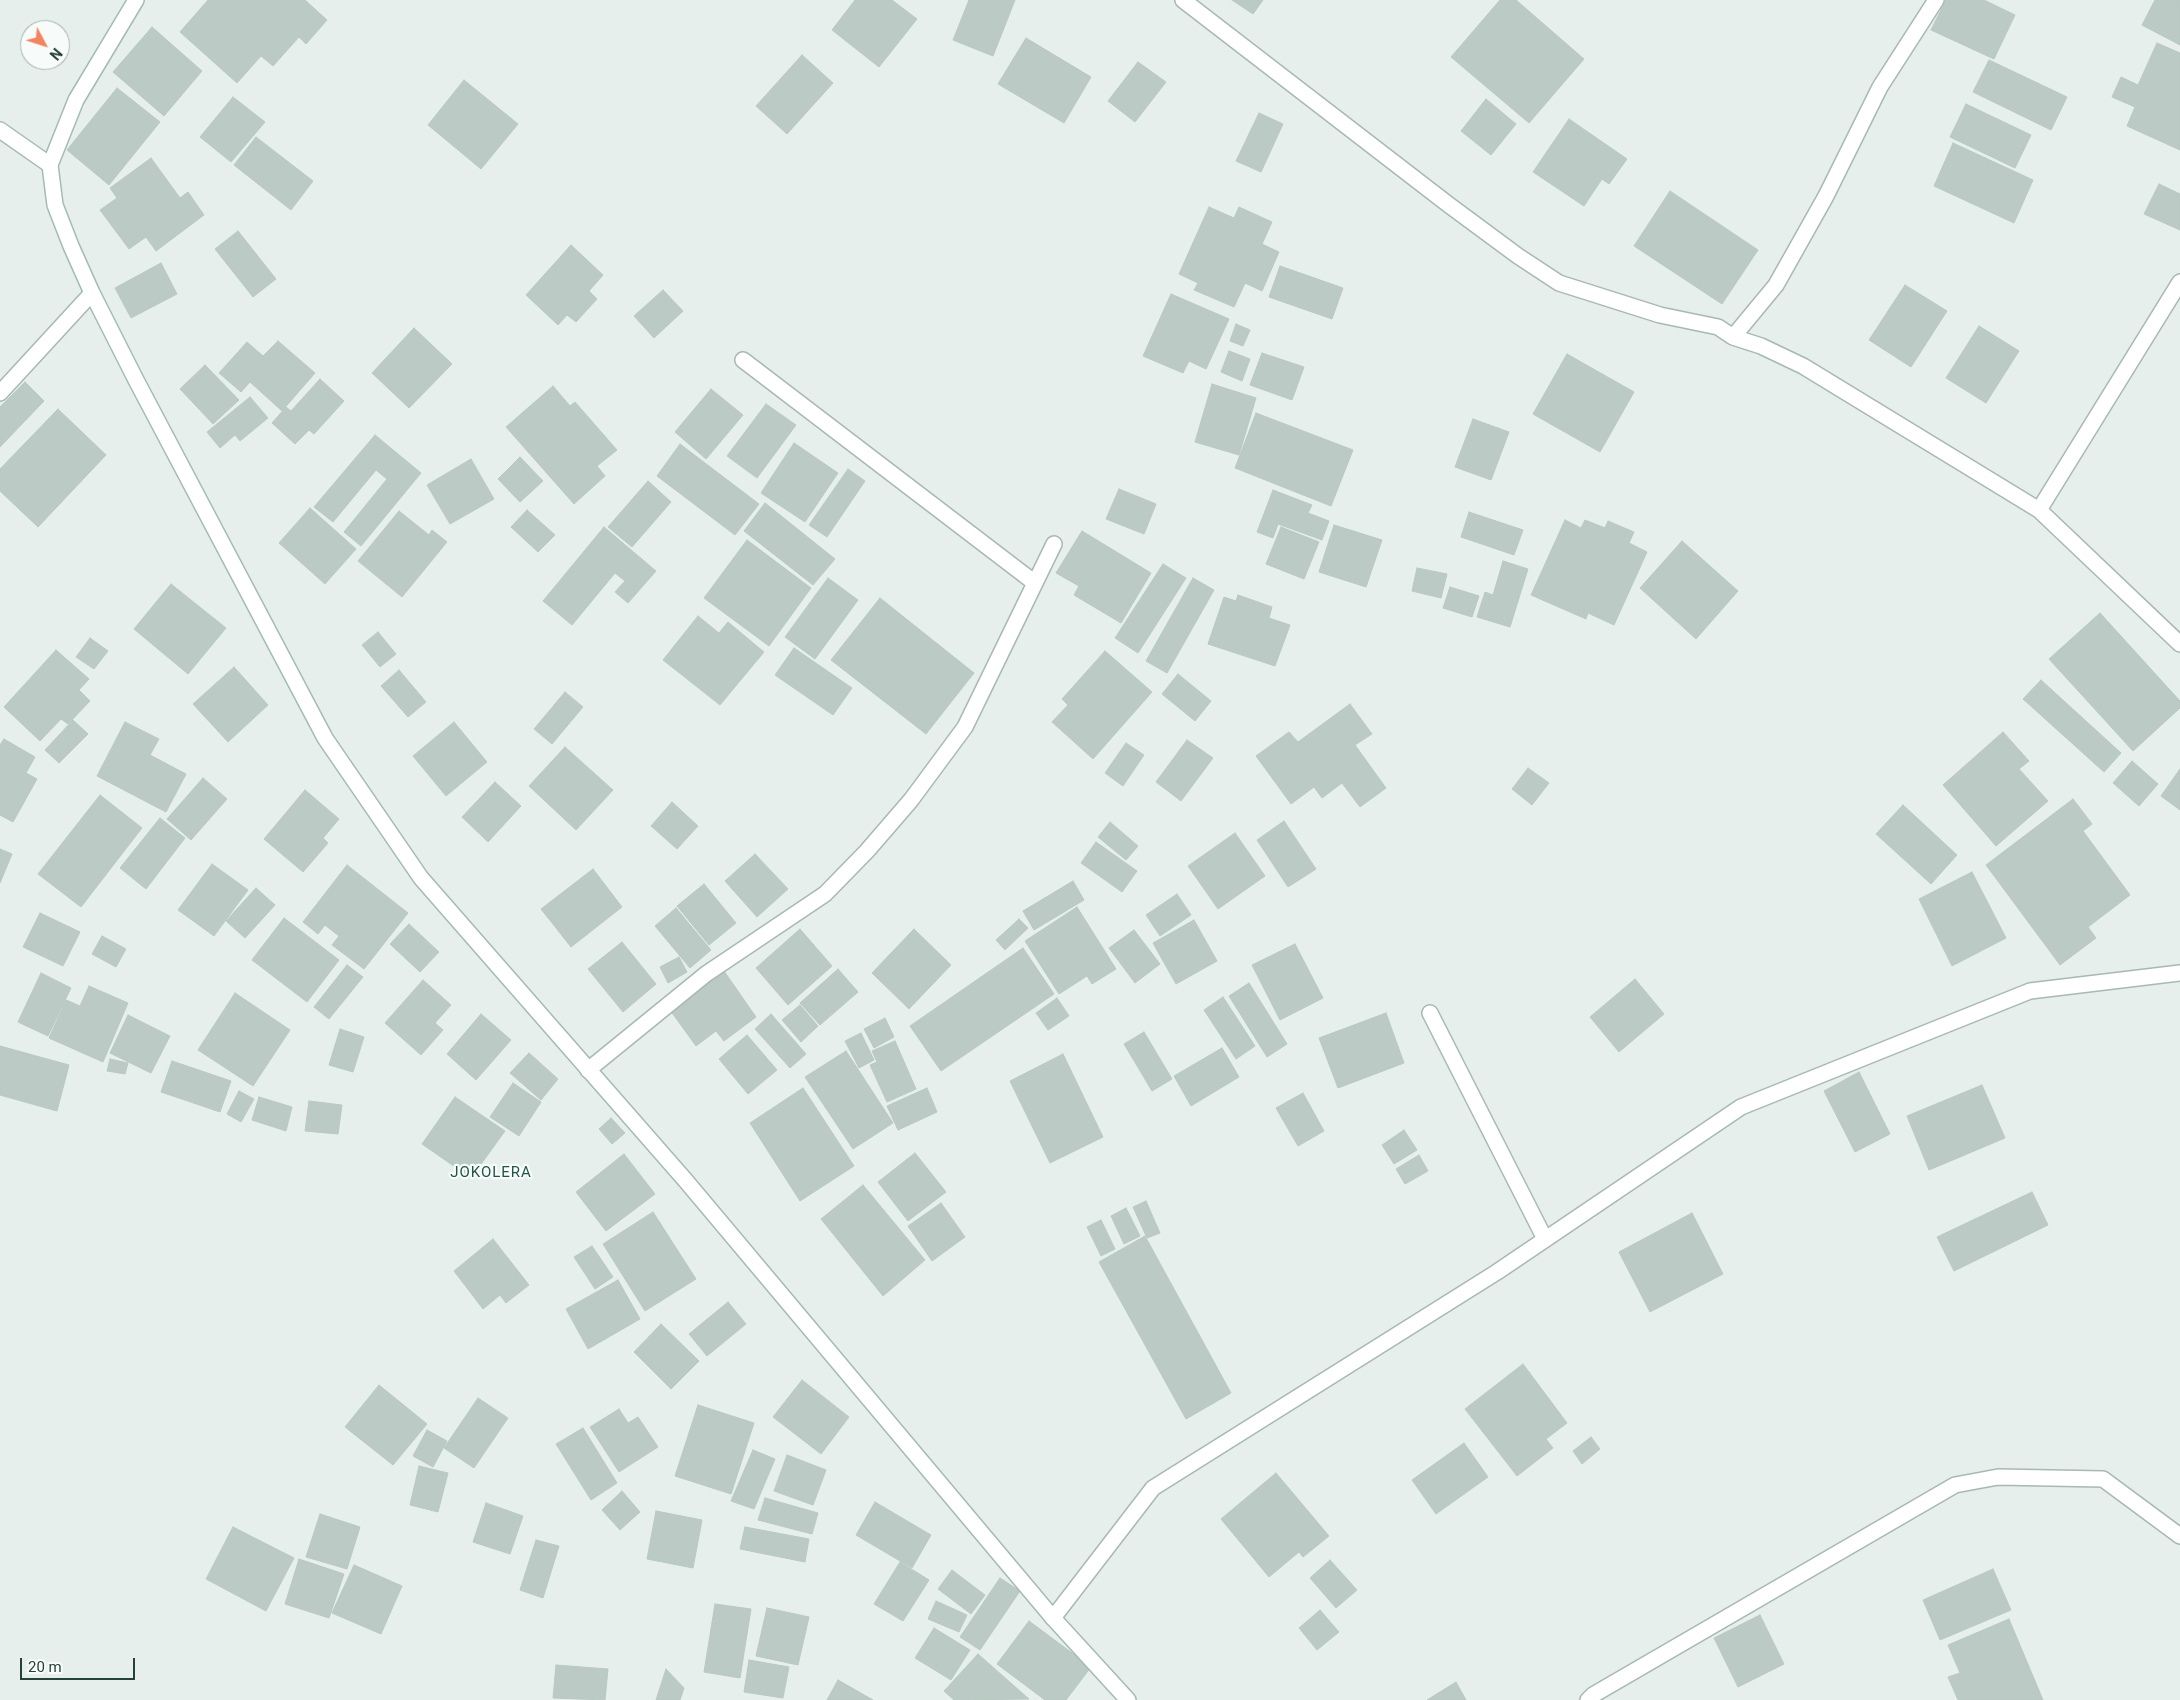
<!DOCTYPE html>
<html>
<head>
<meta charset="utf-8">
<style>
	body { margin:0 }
	#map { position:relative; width:2180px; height:1700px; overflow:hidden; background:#e6efeb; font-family:Roboto,sans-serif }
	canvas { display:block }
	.north { position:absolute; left:20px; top:20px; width:50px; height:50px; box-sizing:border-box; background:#f7fbf9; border:1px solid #a3b1ad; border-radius:50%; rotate:130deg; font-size:14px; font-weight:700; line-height:20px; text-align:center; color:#24423a }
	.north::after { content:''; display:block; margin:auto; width:18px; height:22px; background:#f4845f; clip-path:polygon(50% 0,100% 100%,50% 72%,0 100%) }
	.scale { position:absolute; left:20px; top:1658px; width:115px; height:22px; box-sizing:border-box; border:2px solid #24423a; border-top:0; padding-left:6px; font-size:15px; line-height:18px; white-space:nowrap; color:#24423a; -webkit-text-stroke:4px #f7fbf9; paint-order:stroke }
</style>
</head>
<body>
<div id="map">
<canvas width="2180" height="1700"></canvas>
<div class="north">N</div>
<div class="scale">20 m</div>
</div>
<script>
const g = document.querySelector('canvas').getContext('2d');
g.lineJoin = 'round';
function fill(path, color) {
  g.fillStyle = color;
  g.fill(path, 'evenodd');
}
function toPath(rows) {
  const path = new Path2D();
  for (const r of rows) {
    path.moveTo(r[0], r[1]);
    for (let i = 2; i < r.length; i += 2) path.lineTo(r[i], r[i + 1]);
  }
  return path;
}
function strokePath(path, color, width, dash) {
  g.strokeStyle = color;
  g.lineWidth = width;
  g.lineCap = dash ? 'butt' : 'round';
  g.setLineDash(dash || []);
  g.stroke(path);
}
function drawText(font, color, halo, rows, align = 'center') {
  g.font = font + ' Roboto,sans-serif';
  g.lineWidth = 4.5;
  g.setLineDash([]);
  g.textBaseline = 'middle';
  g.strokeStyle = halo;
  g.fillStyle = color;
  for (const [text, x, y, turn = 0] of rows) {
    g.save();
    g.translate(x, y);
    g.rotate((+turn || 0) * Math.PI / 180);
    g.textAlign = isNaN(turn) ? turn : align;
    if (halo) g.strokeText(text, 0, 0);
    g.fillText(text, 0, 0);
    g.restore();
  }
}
const building = toPath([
	[208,0,305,0,327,20,306,44,299,37,273,66,261,56,237,83,180,32,208,0],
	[855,0,892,0,917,19,879,67,832,30,855,0],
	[969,0,1015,0,993,56,953,40,969,0],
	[1232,0,1263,0,1253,14,1232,0],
	[1500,0,1516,0,1584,59,1529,123,1451,57,1500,0],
	[1946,0,1984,0,2015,15,1994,59,1931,30,1946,0],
	[2155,0,2180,0,2180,45,2142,25,2155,0],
	[152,27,202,71,164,116,113,72,152,27],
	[1026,38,1091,77,1064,123,998,84,1026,38],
	[2157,43,2180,53,2180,150,2127,126,2135,107,2112,97,2121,77,2138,85,2157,43],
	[802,55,833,83,787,134,756,106,802,55],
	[1989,60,2067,97,2051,130,1973,92,1989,60],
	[1138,62,1166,82,1135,122,1108,101,1138,62],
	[464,80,518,124,481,169,428,125,464,80],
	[117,88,160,122,109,185,67,150,117,88],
	[233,97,265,122,231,162,200,137,233,97],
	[1486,99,1516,124,1491,155,1461,131,1486,99],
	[1966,104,2031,135,2015,168,1950,137,1966,104],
	[1259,113,1283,124,1261,172,1236,161,1259,113],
	[1569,119,1627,159,1609,184,1602,179,1584,206,1533,172,1569,119],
	[256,137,313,181,291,210,234,165,256,137],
	[1953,143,2033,180,2014,223,1934,186,1953,143],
	[151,158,180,198,188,192,204,215,156,251,146,237,129,249,100,210,117,198,110,188,151,158],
	[2159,184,2180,194,2180,230,2144,214,2159,184],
	[1670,191,1758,250,1722,304,1634,246,1670,191],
	[1209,207,1234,218,1239,207,1272,222,1262,244,1279,252,1262,291,1245,283,1234,307,1194,290,1198,283,1179,274,1209,207],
	[238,231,276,279,253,297,215,249,238,231],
	[571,245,603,275,589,291,597,299,576,322,567,315,558,325,526,295,571,245],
	[161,263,177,294,131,318,115,288,161,263],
	[1280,266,1343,288,1332,319,1269,297,1280,266],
	[1905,285,1947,311,1911,367,1869,340,1905,285],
	[663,290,683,311,654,338,634,316,663,290],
	[1171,294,1229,319,1206,369,1189,361,1183,373,1143,356,1171,294],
	[1236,324,1250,330,1243,346,1230,341,1236,324],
	[1979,326,2019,351,1986,403,1946,378,1979,326],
	[414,328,452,364,409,408,372,373,414,328],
	[278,341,315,373,282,411,250,382,241,392,219,373,247,342,263,356,278,341],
	[1229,351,1250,359,1242,381,1221,372,1229,351],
	[1262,353,1304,367,1292,400,1250,385,1262,353],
	[1567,354,1634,392,1600,452,1533,414,1567,354],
	[205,365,239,400,213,424,180,389,205,365],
	[320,379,344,401,314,434,309,430,295,444,272,423,286,407,291,411,320,379],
	[25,382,44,401,0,447,0,407,25,382],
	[1212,384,1256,398,1239,455,1195,442,1212,384],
	[553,386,570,406,575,402,617,450,597,466,605,476,574,504,506,427,553,386],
	[711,389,743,415,706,459,675,432,711,389],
	[250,397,268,418,240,441,235,435,220,448,207,432,250,397],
	[766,404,796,425,757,478,727,456,766,404],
	[58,409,106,455,38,527,0,491,0,469,58,409],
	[1256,413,1353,450,1331,506,1235,468,1256,413],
	[1473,419,1509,432,1491,480,1455,467,1473,419],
	[375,435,421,473,361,546,344,532,387,479,376,470,333,522,314,507,375,435],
	[794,443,838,473,805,522,761,493,794,443],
	[680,444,759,504,735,535,657,476,680,444],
	[520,457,543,481,520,502,498,479,520,457],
	[471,459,494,499,450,524,427,485,471,459],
	[848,469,865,481,827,537,809,525,848,469],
	[648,481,671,502,632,547,608,527,648,481],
	[1119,489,1156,504,1144,534,1106,519,1119,489],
	[1273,490,1312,505,1308,513,1329,521,1322,540,1278,524,1273,538,1257,532,1273,490],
	[765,503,835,559,813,585,744,531,765,503],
	[310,508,356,549,325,584,279,543,310,508],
	[527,510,555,535,538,552,511,527,527,510],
	[399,511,429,535,432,530,447,542,402,597,358,561,399,511],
	[1469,512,1523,530,1514,555,1461,537,1469,512],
	[1565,520,1581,528,1585,520,1605,528,1608,521,1634,532,1629,543,1647,552,1614,625,1588,613,1586,619,1531,595,1565,520],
	[1334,525,1382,540,1366,587,1319,572,1334,525],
	[604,527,656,571,628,603,615,592,625,581,615,573,572,625,543,601,604,527],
	[1281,527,1319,542,1304,579,1266,564,1281,527],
	[1082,531,1151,573,1121,623,1074,595,1079,586,1056,573,1082,531],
	[747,540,811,588,769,646,704,598,747,540],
	[1682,541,1738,591,1696,639,1640,588,1682,541],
	[1503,561,1528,569,1510,627,1477,617,1485,592,1493,595,1503,561],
	[1163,564,1186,578,1138,653,1115,638,1163,564],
	[1417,568,1447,574,1441,598,1412,591,1417,568],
	[828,578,858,600,815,659,785,637,828,578],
	[1193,578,1214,590,1167,673,1146,661,1193,578],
	[171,584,226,628,188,674,134,629,171,584],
	[1450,587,1479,596,1472,617,1443,608,1450,587],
	[1238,595,1272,607,1269,618,1290,625,1275,666,1208,644,1224,597,1236,601,1238,595],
	[880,598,974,673,926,734,831,660,880,598],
	[2100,613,2180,701,2180,708,2133,751,2049,659,2100,613],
	[698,616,719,633,728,622,764,652,720,705,663,660,698,616],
	[378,632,396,654,380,667,362,645,378,632],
	[90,638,108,651,94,669,76,657,90,638],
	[794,648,852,688,833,715,775,675,794,648],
	[56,650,89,679,79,690,90,701,68,724,61,719,40,741,4,707,56,650],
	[1105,651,1152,692,1093,759,1052,722,1068,705,1062,699,1105,651],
	[234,667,268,705,228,742,193,704,234,667],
	[399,670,426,702,408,717,381,686,399,670],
	[1178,674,1211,701,1195,721,1162,694,1178,674],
	[2041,680,2121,753,2104,772,2023,699,2041,680],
	[565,692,583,707,552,744,534,729,565,692],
	[1350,704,1372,734,1355,745,1386,788,1360,807,1342,783,1322,798,1314,787,1291,804,1256,756,1289,732,1298,742,1350,704],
	[73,720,88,734,59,763,45,750,73,720],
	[125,722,159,739,150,755,186,774,166,812,97,776,125,722],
	[454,722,487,762,446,796,413,756,454,722],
	[2003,732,2029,761,2019,769,2048,801,1996,846,1943,785,2003,732],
	[4,739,35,757,26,773,37,779,13,822,0,815,0,745,4,739],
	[1187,740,1213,758,1181,801,1156,782,1187,740],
	[1126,743,1144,755,1123,786,1105,773,1126,743],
	[565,747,613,790,576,830,529,786,565,747],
	[2132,761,2158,784,2139,806,2113,783,2132,761],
	[1528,768,1549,783,1532,805,1512,789,1528,768],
	[2180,769,2180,810,2161,796,2180,769],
	[203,778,227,799,191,840,167,819,203,778],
	[495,782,521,806,488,842,462,817,495,782],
	[305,790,339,819,323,838,328,843,303,872,264,839,305,790],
	[100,795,142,828,81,907,38,874,100,795],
	[2073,799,2092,824,2083,831,2130,895,2088,927,2096,938,2060,965,1986,865,2073,799],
	[672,802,698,826,677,849,651,826,672,802],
	[1903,805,1957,855,1931,884,1876,834,1903,805],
	[160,818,185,838,146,889,120,868,160,818],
	[1284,821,1316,869,1288,887,1257,840,1284,821],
	[1110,822,1138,846,1126,860,1098,837,1110,822],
	[1235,833,1265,876,1218,909,1188,866,1235,833],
	[1096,842,1137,871,1122,892,1081,863,1096,842],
	[0,849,12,854,0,883,0,849],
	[755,854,788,889,757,917,725,881,755,854],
	[212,864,248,890,214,936,178,910,212,864],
	[347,865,408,913,364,969,332,945,339,936,325,925,318,934,303,922,347,865],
	[593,869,622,907,571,947,541,909,593,869],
	[1972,872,2006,938,1952,966,1919,899,1972,872],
	[1073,881,1084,900,1034,930,1023,911,1073,881],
	[704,884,736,923,709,945,677,906,704,884],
	[256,888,275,905,245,938,226,921,256,888],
	[1177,894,1191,915,1160,936,1146,915,1177,894],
	[1077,907,1116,969,1092,984,1087,976,1059,994,1025,941,1077,907],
	[676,908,711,950,690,968,655,926,676,908],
	[40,913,80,932,63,966,23,947,40,913],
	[284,918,339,960,307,1002,252,960,284,918],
	[1019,919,1028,928,1005,950,996,940,1019,919],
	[1194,920,1217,961,1176,984,1153,943,1194,920],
	[409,924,439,952,420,972,390,944,409,924],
	[800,929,832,966,788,1005,756,968,800,929],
	[914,929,951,965,909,1009,872,973,914,929],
	[1134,930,1160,964,1135,983,1109,948,1134,930],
	[102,936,126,949,116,967,92,954,102,936],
	[622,942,656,984,623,1012,588,969,622,942],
	[1295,944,1323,998,1280,1020,1252,965,1295,944],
	[1023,948,1054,994,941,1071,910,1026,1023,948],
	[679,957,687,972,668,983,660,967,679,957],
	[347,965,363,977,329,1019,314,1007,347,965],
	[838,969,858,992,820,1025,800,1003,838,969],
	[724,971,756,1017,724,1041,716,1031,696,1046,670,1010,724,971],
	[41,973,71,988,48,1036,18,1022,41,973],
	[1635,979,1664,1014,1619,1052,1590,1017,1635,979],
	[423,980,451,1005,435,1023,443,1030,421,1055,385,1023,423,980],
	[1249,983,1287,1044,1267,1057,1229,996,1249,983],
	[89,986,128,1003,103,1062,49,1038,66,1000,80,1006,89,986],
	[235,993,290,1030,253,1086,198,1050,235,993],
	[1223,997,1255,1046,1236,1059,1204,1010,1223,997],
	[1057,998,1069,1016,1048,1030,1036,1013,1057,998],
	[800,1005,818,1026,801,1042,782,1020,800,1005],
	[1386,1013,1404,1063,1338,1088,1319,1038,1386,1013],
	[481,1014,511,1040,476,1080,447,1054,481,1014],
	[771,1014,806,1054,790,1068,755,1029,771,1014],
	[128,1015,170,1036,151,1073,110,1053,128,1015],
	[885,1018,894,1037,874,1048,864,1029,885,1018],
	[340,1029,364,1037,353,1072,329,1065,340,1029],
	[1144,1032,1172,1079,1152,1091,1124,1044,1144,1032],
	[861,1033,874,1060,859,1068,845,1041,861,1033],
	[747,1035,777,1070,748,1094,719,1059,747,1035],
	[895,1041,916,1089,887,1102,870,1065,877,1062,872,1051,895,1041],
	[0,1046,69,1065,57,1111,0,1095,0,1046],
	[1222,1048,1239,1077,1191,1106,1174,1076,1222,1048],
	[846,1051,893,1123,853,1149,805,1077,846,1051],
	[529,1053,558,1079,541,1100,510,1073,529,1053],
	[1063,1054,1103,1137,1050,1163,1010,1081,1063,1054],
	[110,1059,128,1063,125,1074,107,1071,110,1059],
	[172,1061,231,1081,220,1112,161,1092,172,1061],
	[1859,1072,1890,1134,1855,1152,1824,1091,1859,1072],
	[513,1083,541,1102,519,1136,490,1117,513,1083],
	[1982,1085,2005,1138,1929,1170,1907,1116,1982,1085],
	[803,1088,854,1166,800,1201,750,1123,803,1088],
	[927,1088,937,1112,898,1130,887,1106,927,1088],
	[239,1091,254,1099,241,1122,227,1114,239,1091],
	[1303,1093,1324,1131,1298,1146,1276,1108,1303,1093],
	[259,1097,292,1107,286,1131,252,1120,259,1097],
	[455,1097,505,1131,471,1178,422,1144,455,1097],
	[309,1101,342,1105,338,1134,305,1131,309,1101],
	[611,1118,625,1133,612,1144,599,1129,611,1118],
	[1404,1130,1417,1150,1394,1164,1382,1145,1404,1130],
	[915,1153,946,1192,908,1221,878,1182,915,1153],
	[624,1154,655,1194,606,1231,576,1192,624,1154],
	[1419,1155,1428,1171,1405,1184,1396,1169,1419,1155],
	[863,1185,925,1260,883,1296,821,1219,863,1185],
	[2032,1192,2048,1225,1954,1271,1937,1237,2032,1192],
	[1146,1201,1160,1233,1147,1238,1133,1207,1146,1201],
	[941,1203,965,1237,932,1261,908,1226,941,1203],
	[1126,1208,1140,1236,1124,1244,1111,1216,1126,1208],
	[653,1212,696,1279,645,1311,603,1244,653,1212],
	[1692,1213,1723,1274,1650,1312,1619,1252,1692,1213],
	[1101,1220,1115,1249,1101,1256,1087,1227,1101,1220],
	[1145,1236,1231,1393,1186,1419,1099,1262,1145,1236],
	[493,1239,529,1285,506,1303,500,1295,483,1309,454,1271,493,1239],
	[592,1246,613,1277,595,1289,574,1257,592,1246],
	[618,1280,640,1319,588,1349,566,1309,618,1280],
	[728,1302,746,1324,707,1356,689,1334,728,1302],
	[661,1324,699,1361,671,1389,634,1352,661,1324],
	[1523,1364,1567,1423,1546,1439,1553,1448,1517,1476,1465,1409,1523,1364],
	[802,1380,849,1417,821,1454,773,1417,802,1380],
	[379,1385,427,1424,393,1465,345,1427,379,1385],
	[478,1398,508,1418,474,1468,444,1448,478,1398],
	[698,1405,754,1423,731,1494,675,1476,698,1405],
	[619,1409,628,1423,638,1417,658,1447,619,1472,590,1427,619,1409],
	[583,1428,617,1483,591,1500,556,1444,583,1428],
	[427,1430,447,1441,433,1467,413,1456,427,1430],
	[1591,1437,1600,1449,1582,1464,1573,1451,1591,1437],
	[1464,1443,1488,1477,1436,1514,1412,1480,1464,1443],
	[753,1450,775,1459,754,1509,731,1501,753,1450],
	[787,1455,826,1470,813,1505,774,1491,787,1455],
	[419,1466,448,1473,438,1512,410,1505,419,1466],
	[1276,1473,1329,1536,1303,1557,1299,1552,1269,1577,1221,1519,1276,1473],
	[622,1491,640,1512,620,1530,602,1510,622,1491],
	[765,1498,818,1513,812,1534,758,1520,765,1498],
	[875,1502,931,1535,912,1568,856,1535,875,1502],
	[486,1503,523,1516,510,1554,473,1542,486,1503],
	[656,1511,702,1520,693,1568,647,1559,656,1511],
	[320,1514,360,1527,347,1569,306,1557,320,1514],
	[233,1527,294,1558,266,1611,206,1579,233,1527],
	[745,1527,809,1539,805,1562,740,1549,745,1527],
	[536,1540,559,1546,543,1598,520,1590,536,1540],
	[299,1559,344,1574,329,1618,285,1604,299,1559],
	[1330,1560,1357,1590,1336,1608,1310,1578,1330,1560],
	[900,1562,929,1580,903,1621,874,1604,900,1562],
	[354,1565,402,1586,381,1634,332,1613,354,1565],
	[1993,1569,2011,1610,1940,1640,1923,1600,1993,1569],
	[952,1570,985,1595,971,1614,938,1589,952,1570],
	[1000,1578,1020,1591,980,1650,960,1637,1000,1578],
	[936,1601,967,1615,959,1632,928,1619,936,1601],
	[715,1604,751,1609,740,1678,704,1672,715,1604],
	[767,1608,809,1617,798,1665,756,1656,767,1608],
	[1320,1610,1339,1632,1317,1650,1299,1628,1320,1610],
	[1760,1615,1784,1664,1738,1687,1714,1638,1760,1615],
	[2009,1619,2043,1700,1958,1700,1948,1677,1960,1673,1948,1645,2009,1619],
	[1029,1621,1091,1667,1066,1700,1045,1700,997,1664,1029,1621],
	[934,1628,970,1650,951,1680,915,1658,934,1628],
	[978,1654,1029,1699,954,1700,944,1691,978,1654],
	[749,1660,789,1667,783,1698,744,1692,749,1660],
	[556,1665,608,1669,605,1700,553,1698,556,1665],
	[666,1669,684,1688,680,1700,656,1700,666,1669],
	[838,1680,873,1700,827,1700,838,1680],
	[1456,1682,1466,1700,1427,1700,1456,1682]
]);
const street = toPath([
	[1183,0,1449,205,1518,256,1559,283,1660,315,1718,327,1733,337,1761,346,1803,366,2039,510,2180,644],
	[0,130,50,165],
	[1733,337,1776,285,1826,196,1880,87,1936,0],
	[743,360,1035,583],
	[0,393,92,293],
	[2039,510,2180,282],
	[1430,1013,1545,1239],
	[588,1070,706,974,825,894,867,851,911,800,965,727,1054,544],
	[1053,1618,1153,1488,1497,1272,1741,1107,2030,991,2180,973],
	[1588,1700,1593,1695,1955,1485,1998,1477,2103,1479,2180,1536]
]);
const secondary = toPath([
	[136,0,76,100,50,165,55,205,71,246,92,293,136,380,325,738,421,878,686,1181,1053,1618,1128,1700]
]);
const quarterNames = [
	["JOKOLERA",491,1173]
];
fill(building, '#bbcac4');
strokePath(building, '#b8c9c2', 1);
strokePath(street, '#a8b8b2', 18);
strokePath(secondary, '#a4bbb3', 18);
strokePath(street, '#fff', 15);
strokePath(secondary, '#fff', 15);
g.letterSpacing = '1px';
drawText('15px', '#1f5548', '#f7fbf9', quarterNames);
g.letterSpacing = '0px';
</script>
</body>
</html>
